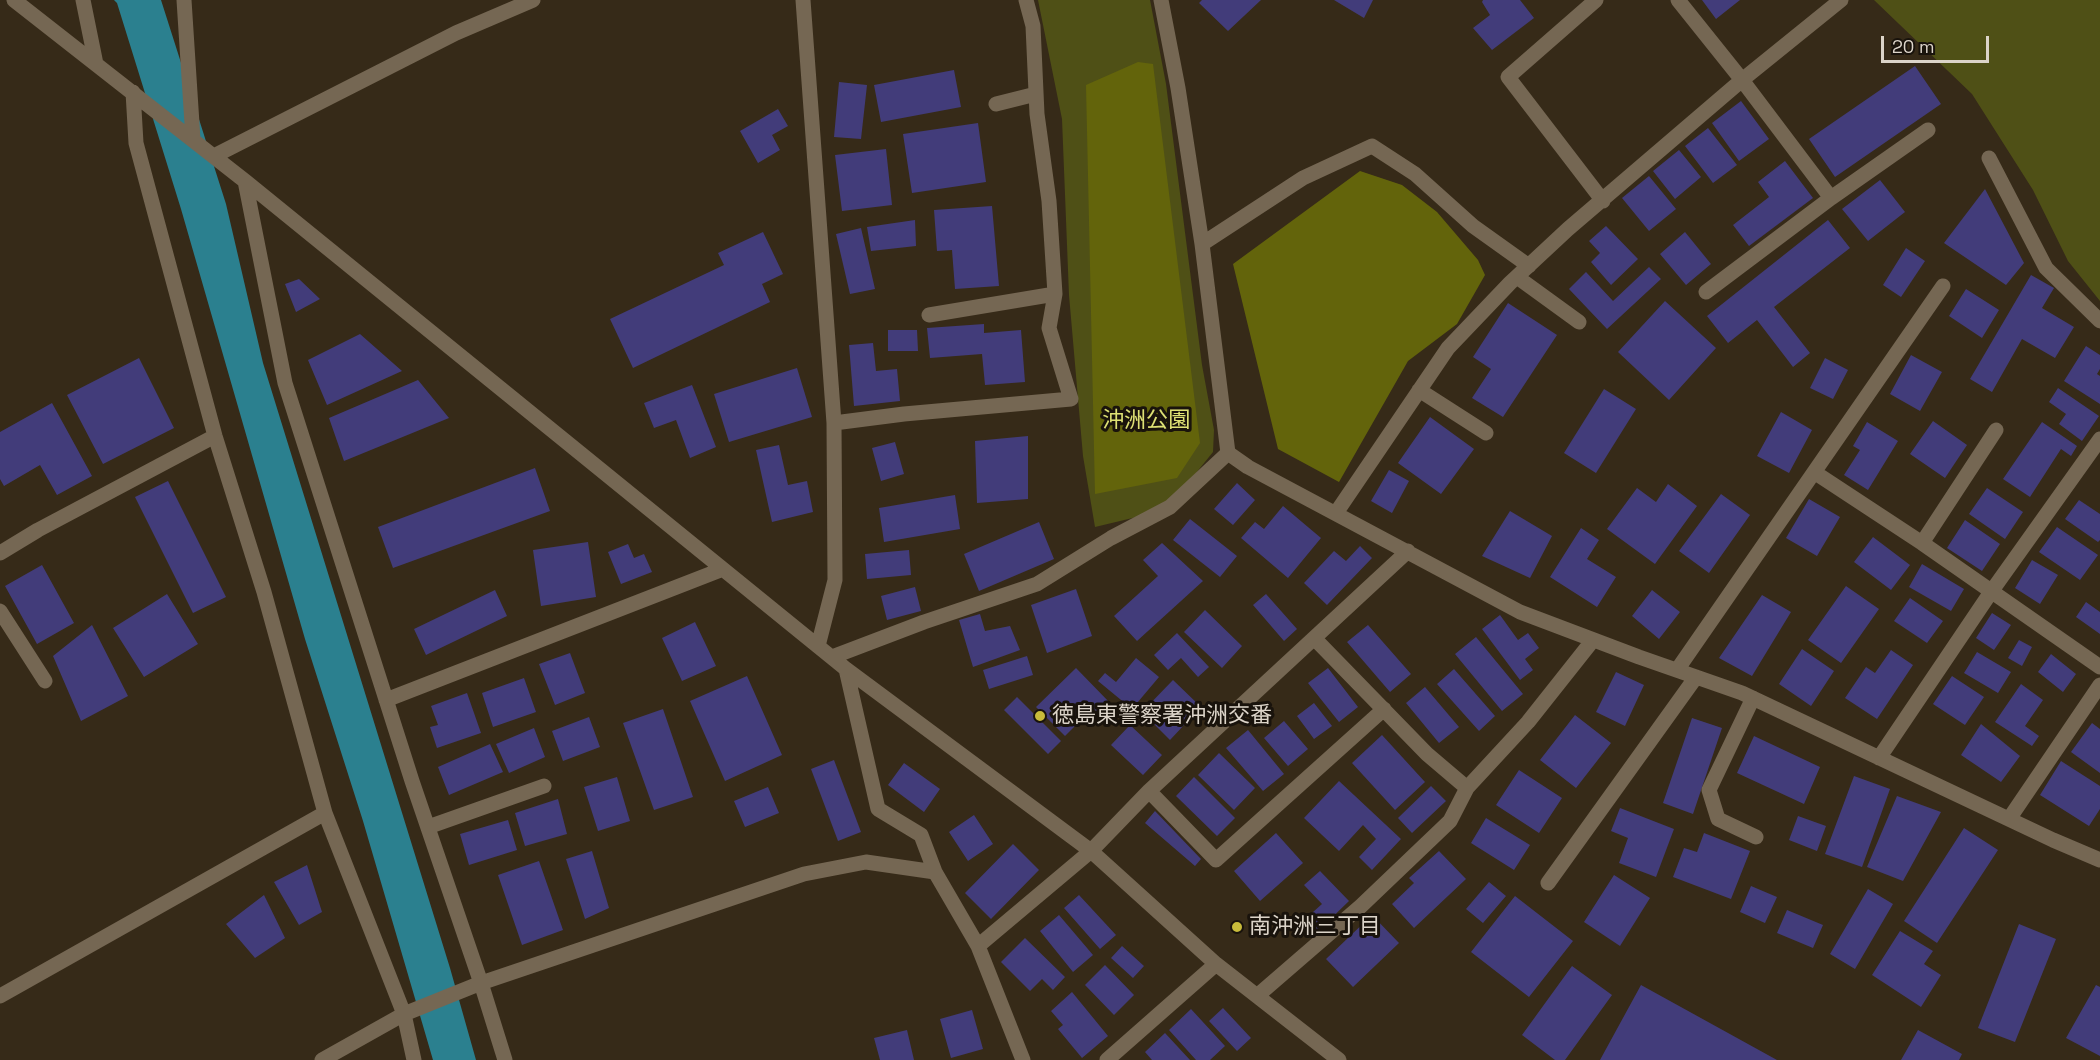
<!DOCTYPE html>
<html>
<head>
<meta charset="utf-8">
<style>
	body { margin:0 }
	#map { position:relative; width:2100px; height:1060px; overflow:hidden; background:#362a18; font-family:"Space Grotesk",sans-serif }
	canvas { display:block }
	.scale { position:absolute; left:1881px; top:36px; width:108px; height:27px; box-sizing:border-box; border:3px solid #dcd4c9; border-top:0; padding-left:8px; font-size:18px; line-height:21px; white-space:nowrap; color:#dcd4c9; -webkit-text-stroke:4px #19130c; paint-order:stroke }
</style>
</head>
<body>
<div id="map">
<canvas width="2100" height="1060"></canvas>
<div class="scale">20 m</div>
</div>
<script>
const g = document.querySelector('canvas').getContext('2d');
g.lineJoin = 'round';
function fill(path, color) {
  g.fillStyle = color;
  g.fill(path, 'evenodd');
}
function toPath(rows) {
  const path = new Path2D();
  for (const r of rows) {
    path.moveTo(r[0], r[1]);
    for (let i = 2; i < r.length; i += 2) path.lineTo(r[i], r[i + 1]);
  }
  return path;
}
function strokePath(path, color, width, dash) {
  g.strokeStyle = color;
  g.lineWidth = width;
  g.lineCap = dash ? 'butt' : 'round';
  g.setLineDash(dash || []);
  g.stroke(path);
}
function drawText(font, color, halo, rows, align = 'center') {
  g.font = font + ' "Space Grotesk","Noto Sans JP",sans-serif';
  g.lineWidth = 6;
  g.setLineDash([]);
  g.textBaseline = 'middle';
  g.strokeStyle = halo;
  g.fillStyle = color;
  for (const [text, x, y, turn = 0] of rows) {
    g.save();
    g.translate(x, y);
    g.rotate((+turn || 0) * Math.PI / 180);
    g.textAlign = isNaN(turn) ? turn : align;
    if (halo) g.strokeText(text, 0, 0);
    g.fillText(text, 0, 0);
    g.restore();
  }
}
const green = toPath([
	[1038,0,1150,0,1166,84,1202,365,1214,430,1213,452,1166,510,1095,527,1083,456,1069,295,1062,119],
	[1874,0,2100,0,2100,301,2068,261,2033,190,1972,94]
]);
const forest = toPath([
	[1138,62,1153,64,1200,443,1177,478,1095,494,1086,85],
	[1360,171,1402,185,1437,212,1478,260,1485,275,1457,324,1408,361,1339,482,1278,449,1233,264]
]);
const water = toPath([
	[114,0,161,0,226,204,263,363,450,968,476,1060,433,1060,363,821,305,639,181,209,117,3]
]);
const building = toPath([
	[1202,0,1261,0,1228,31,1199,3],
	[1334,0,1373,0,1364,18],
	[1483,0,1520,0,1534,18,1492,50,1473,28,1490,15,1482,2],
	[1702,0,1740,0,1716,19],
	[1915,66,1941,104,1835,177,1809,139],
	[954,70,961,107,881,122,874,85],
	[839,82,867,85,861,139,834,137],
	[1741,101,1769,139,1739,161,1712,123],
	[778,109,788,126,772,135,780,150,758,163,740,131],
	[978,123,986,182,912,193,903,134],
	[1708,128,1737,165,1713,183,1685,146],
	[886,149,892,205,842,211,835,155],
	[1679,150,1701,177,1675,199,1653,171],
	[1785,161,1813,198,1749,246,1733,225,1769,197,1758,182],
	[1649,176,1676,209,1649,231,1622,198],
	[1880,180,1905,212,1868,241,1842,209],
	[1985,189,2024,263,2006,285,1944,243],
	[992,206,999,286,955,289,952,250,937,251,934,210],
	[915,220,916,246,871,251,867,227],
	[1828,220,1850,248,1774,307,1810,353,1793,367,1757,320,1728,343,1707,316],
	[1606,226,1638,259,1611,285,1591,262,1600,253,1589,241],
	[861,228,875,289,850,294,836,234],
	[763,232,783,274,762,284,770,302,633,368,610,319,724,265,718,253],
	[1685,232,1711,264,1686,285,1660,254],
	[1906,248,1925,261,1901,297,1883,285],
	[1649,267,1661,279,1607,329,1569,289,1586,272,1613,301],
	[2031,275,2054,288,2042,308,2074,327,2055,358,2022,339,1992,392,1970,379],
	[299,279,320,299,296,312,285,284],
	[1966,289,1999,310,1982,338,1949,316],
	[1665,301,1716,348,1669,400,1618,352],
	[1508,303,1557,335,1503,417,1472,398,1491,369,1473,357],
	[984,324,984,333,1021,330,1025,382,985,385,982,354,930,358,927,328],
	[888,330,917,330,918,351,888,351],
	[360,334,402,371,327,405,308,360],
	[873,343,876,371,897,369,900,401,854,406,849,345],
	[2086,346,2100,355,2100,369,2097,374,2100,376,2100,404,2064,381],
	[1911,355,1942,372,1920,411,1890,394],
	[139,358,174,428,103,464,67,395],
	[1825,358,1848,370,1833,399,1810,388],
	[797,368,812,417,729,442,714,394],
	[418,380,449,418,344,461,329,418],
	[692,385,716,447,690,458,676,420,654,428,644,403],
	[2058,388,2099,416,2082,441,2059,424,2066,414,2049,402],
	[1604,389,1636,409,1596,473,1564,453],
	[52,403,92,476,57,495,40,465,4,486,0,479,0,432],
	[1781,412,1812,430,1789,473,1757,456],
	[1430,417,1474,449,1441,494,1398,463],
	[1933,421,1967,445,1945,478,1910,454],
	[1867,422,1898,441,1868,490,1844,475,1860,450,1853,446],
	[2042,422,2077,446,2071,456,2061,449,2030,497,2003,479],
	[1028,436,1028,499,977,503,975,441],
	[895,442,904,474,881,481,872,448],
	[779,445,788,485,807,481,813,512,772,522,756,450],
	[535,468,550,511,393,568,378,527],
	[1389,470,1409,481,1392,513,1371,501],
	[168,481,226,597,193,613,135,497],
	[1237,483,1255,500,1233,525,1214,509],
	[1668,484,1697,506,1655,564,1607,529,1637,488,1656,502],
	[1987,488,2023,512,2005,539,1969,514],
	[1721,494,1750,515,1709,573,1679,551],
	[955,495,960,529,884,542,879,508],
	[1809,499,1840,517,1817,556,1786,538],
	[2079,500,2100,514,2100,540,2098,542,2065,519],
	[1283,506,1321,538,1288,578,1241,538,1255,522,1264,529],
	[1510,511,1552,536,1530,578,1482,556],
	[1190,519,1237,556,1220,577,1173,540],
	[1965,520,2000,544,1982,571,1947,548],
	[1039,522,1054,559,979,591,964,554],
	[2057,527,2098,555,2080,580,2039,552],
	[1581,528,1599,540,1587,559,1616,577,1597,607,1550,577],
	[1873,537,1910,565,1891,590,1854,562],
	[588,542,596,597,541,606,533,550],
	[1162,543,1203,581,1137,641,1114,616,1158,576,1143,560],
	[628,544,634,558,644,554,652,572,621,584,608,552],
	[1360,546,1372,558,1327,605,1304,583,1334,551,1346,561],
	[909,550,911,575,867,579,865,554],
	[2032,560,2058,575,2040,604,2015,588],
	[1922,564,1964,589,1951,611,1909,587],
	[42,565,74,623,37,644,5,586],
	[1846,586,1879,609,1841,663,1808,640],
	[915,587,921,611,887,620,881,596],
	[1076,589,1092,636,1047,653,1031,605],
	[495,590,507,616,426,655,414,629],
	[1652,590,1680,612,1659,639,1632,616],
	[167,594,198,644,144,677,113,628],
	[1266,594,1297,629,1284,641,1253,605],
	[1762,595,1791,612,1752,676,1719,658],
	[1910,598,1943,621,1927,643,1894,621],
	[2086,602,2100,612,2100,634,2076,617],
	[1205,610,1242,646,1222,668,1184,632],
	[1992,613,2011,625,1994,650,1976,638],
	[980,614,985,631,1010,626,1020,650,973,667,959,620],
	[1500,615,1518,640,1528,633,1539,648,1525,659,1533,670,1520,680,1482,629],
	[695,622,716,666,682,681,662,638],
	[92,625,128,696,81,721,53,656],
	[1368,625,1411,674,1390,692,1347,642],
	[1177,633,1209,667,1198,677,1181,658,1168,670,1154,655],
	[1476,637,1523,694,1502,711,1455,654],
	[2019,640,2032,647,2022,666,2008,658],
	[1802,649,1834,671,1811,706,1779,684],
	[1891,650,1913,665,1877,719,1845,698,1866,667,1875,673],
	[1977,652,2011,672,1998,693,1964,673],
	[570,653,585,693,555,705,539,664],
	[2051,654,2076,674,2063,692,2038,672],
	[1027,656,1033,675,989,689,983,670],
	[1136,658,1159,677,1132,709,1098,681,1105,673,1116,682],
	[1076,668,1111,704,1100,715,1093,708,1065,736,1036,707],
	[1328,668,1358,707,1339,722,1308,683],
	[1454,669,1495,716,1479,731,1437,684],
	[1616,672,1644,685,1625,726,1596,712],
	[747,676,782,755,725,781,690,701],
	[1952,676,1984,697,1965,725,1933,704],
	[524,678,536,712,493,727,482,693],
	[1173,680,1201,707,1170,740,1142,712],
	[2021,684,2043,700,2025,726,2039,736,2032,746,1995,722],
	[1425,687,1459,727,1439,743,1406,703],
	[467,693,481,733,437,748,430,727,438,725,431,706],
	[1017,697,1061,741,1048,754,1004,710],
	[1314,703,1332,726,1314,739,1297,716],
	[663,709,693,797,654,810,623,723],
	[1575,715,1611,743,1576,788,1540,760],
	[589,717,600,747,563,761,552,731],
	[1692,718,1722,728,1693,814,1663,803],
	[1284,721,1308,749,1288,766,1264,738],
	[2092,723,2100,729,2100,773,2071,752],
	[1981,724,2020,756,2001,782,1961,755],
	[1130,725,1162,755,1143,775,1111,745],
	[534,728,545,757,509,773,496,744],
	[1248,730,1284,774,1263,791,1226,748],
	[1382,735,1425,782,1395,810,1352,763],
	[1754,736,1820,767,1804,804,1737,773],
	[490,744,503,772,449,795,438,767],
	[1219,753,1255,788,1234,810,1198,775],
	[834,760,861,832,838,841,811,769],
	[2061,761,2100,786,2100,809,2089,826,2040,795],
	[904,763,940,789,924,812,888,785],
	[1519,770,1562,798,1539,833,1496,805],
	[1854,776,1890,789,1862,867,1825,854],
	[617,777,630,821,598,831,584,787],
	[1194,777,1235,818,1217,836,1176,796],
	[1339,781,1401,839,1372,870,1359,857,1376,839,1363,825,1339,851,1304,818],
	[1431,786,1446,801,1412,833,1398,818],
	[768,787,779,813,745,827,734,801],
	[1897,796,1941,812,1903,881,1867,867],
	[558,799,567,834,525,846,515,813],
	[1620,808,1674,829,1656,877,1619,863,1628,838,1611,831],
	[1155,811,1201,859,1195,866,1145,823],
	[974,815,993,844,968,861,949,832],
	[1798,816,1826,826,1817,851,1789,840],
	[1486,818,1530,845,1514,870,1471,843],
	[508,820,517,850,469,865,460,834],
	[1964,828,1998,850,1937,943,1904,921],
	[1276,833,1303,863,1260,901,1234,871],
	[1704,833,1750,851,1731,899,1673,877,1684,848,1697,852],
	[1013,844,1039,870,991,919,965,893],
	[592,851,609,908,585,919,566,859],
	[1439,851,1466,879,1414,928,1392,904,1414,883,1409,878],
	[539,861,563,930,522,945,498,875],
	[307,865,322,912,299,925,274,882],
	[1320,871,1349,901,1315,934,1303,921,1322,904,1304,885],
	[1614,875,1650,898,1620,946,1584,922],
	[1489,882,1506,896,1483,923,1466,909],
	[1751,886,1777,897,1765,923,1740,912],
	[1868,889,1893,904,1855,969,1830,954],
	[264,895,285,938,255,958,226,924],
	[1079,895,1116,935,1100,949,1064,908],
	[1515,896,1573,941,1529,997,1471,952],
	[1787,910,1823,925,1813,948,1777,933],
	[1059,915,1093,955,1073,972,1040,931],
	[1372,915,1399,943,1353,987,1326,959],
	[2019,924,2056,939,2015,1042,1978,1028],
	[1900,931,1933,951,1924,964,1941,975,1921,1007,1872,975],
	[1025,938,1065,977,1053,990,1042,979,1030,991,1001,962],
	[1122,946,1144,966,1133,978,1111,958],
	[1105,965,1134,995,1114,1015,1085,985],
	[1572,966,1612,995,1565,1060,1555,1060,1522,1035],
	[1641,985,1777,1060,1600,1060],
	[2096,985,2100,987,2100,1056,2066,1038],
	[1072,992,1108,1036,1082,1058,1058,1029,1063,1025,1051,1011],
	[1223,1008,1251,1038,1237,1051,1209,1021],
	[1191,1009,1225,1046,1210,1060,1196,1060,1169,1030],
	[972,1010,983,1049,951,1058,940,1019],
	[907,1030,914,1060,880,1060,874,1038],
	[1918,1030,1962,1054,1959,1060,1901,1060],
	[1165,1033,1190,1060,1152,1060,1145,1052]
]);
const minor = toPath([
	[14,0,245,181,846,669,1091,851,1216,964,1339,1060],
	[83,0,96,64],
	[184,0,193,139],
	[803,0,834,423,835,580,818,646],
	[1161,0,1178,88,1202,244,1228,453,1248,467,1520,612,1639,657,1742,693,2053,840,2100,860],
	[1596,0,1508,77,1603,201],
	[1678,0,1742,80,1831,198],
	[133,92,136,143,215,436,264,592,325,813,404,1014,322,1060],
	[996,104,1036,94],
	[214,156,456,33,533,0],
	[1989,158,2046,268,2100,321],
	[245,181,285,383,412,781,481,983,505,1060],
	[1202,244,1303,178,1372,146,1415,174,1473,226,1529,266],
	[1517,277,1579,322],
	[1706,292,1831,198,1928,130],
	[929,315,1055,294],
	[1419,390,1486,433],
	[834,423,904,414,1071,399,1049,328,1055,294,1049,201,1037,114,1033,26,1026,0],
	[1814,472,1922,543,2100,667],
	[1336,513,1448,348,1510,283,1568,229,1742,80,1841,0],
	[1922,543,1996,430],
	[0,553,38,530,215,436],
	[0,611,45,681],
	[1314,638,1427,754,1467,788,1528,722,1593,640],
	[832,657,924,622,1037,584,1111,538,1170,507,1228,453],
	[846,669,878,809,921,835,935,872,978,946,1023,1060],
	[1677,670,1943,286],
	[1753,698,1709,790,1718,819,1756,837],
	[386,700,723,569],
	[1879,758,1991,592,2100,439],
	[1149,791,1216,860,1384,709],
	[2009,819,2100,685],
	[428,827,544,786],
	[1548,883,1696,677],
	[978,946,1091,851,1149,791,1408,551],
	[0,996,325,813],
	[1257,996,1361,906,1450,821,1467,788],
	[414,1060,404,1014,481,983,804,874,866,862,935,872],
	[1107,1060,1216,964]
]);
const markers = [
	[1040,716,6,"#c8bb3b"],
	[1237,927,6,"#c8bb3b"]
];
const parkNames = [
	["沖洲公園",1146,421]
];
const poiNames = [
	["徳島東警察署沖洲交番",1052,716],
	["南沖洲三丁目",1249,927]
];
fill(green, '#4f5016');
fill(forest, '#63640b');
fill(water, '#2b808f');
fill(building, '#423c7a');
strokePath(minor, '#756753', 15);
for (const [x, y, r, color] of markers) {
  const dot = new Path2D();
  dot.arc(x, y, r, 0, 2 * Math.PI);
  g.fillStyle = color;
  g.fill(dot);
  strokePath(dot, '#19130c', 2);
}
drawText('22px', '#dee174', '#19130c', parkNames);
drawText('22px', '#dcd4c9', '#19130c', poiNames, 'left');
</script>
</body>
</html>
